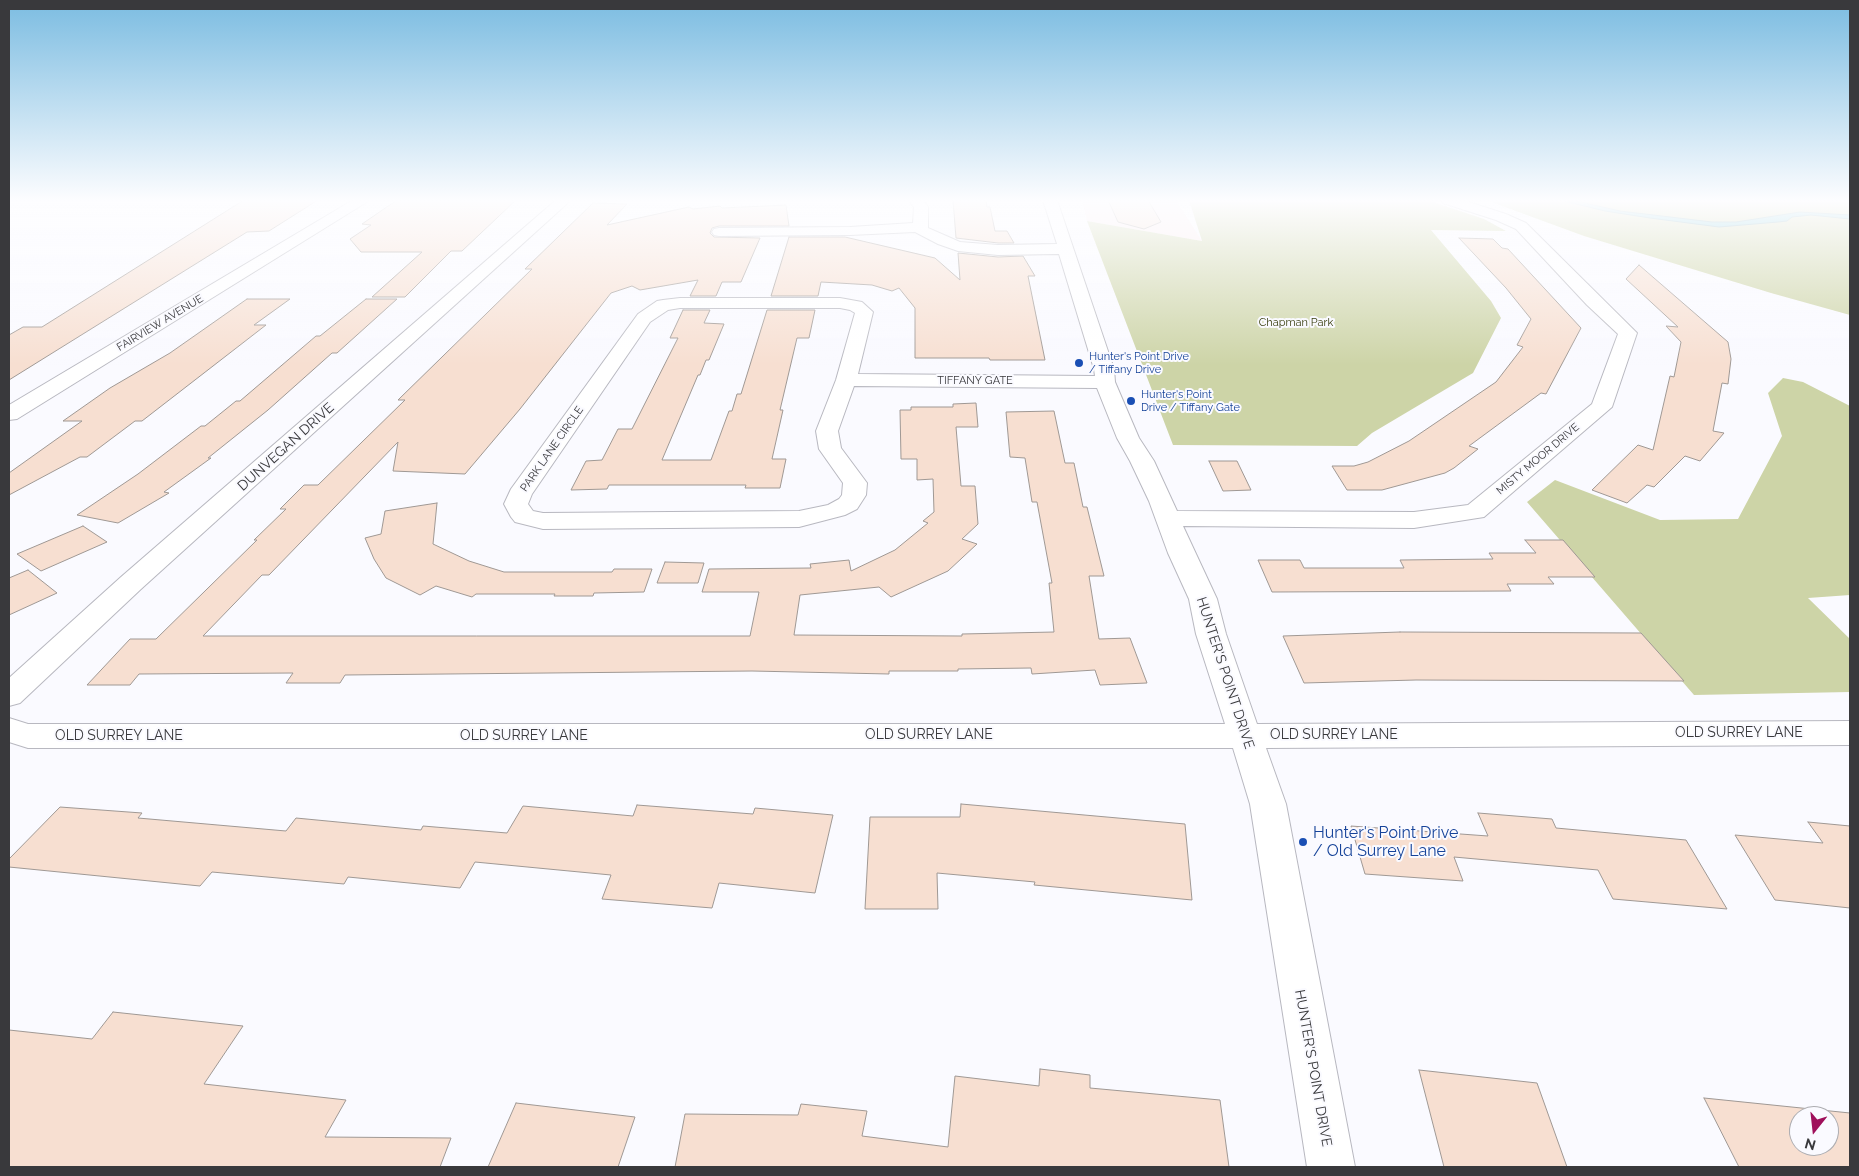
<!DOCTYPE html>
<html>
<head>
<meta charset="utf-8">
<style>
	body { margin:0 }
	#map { position:relative; width:1859px; height:1176px; overflow:hidden; background:#fafaff; font-family:Raleway,sans-serif }
	canvas { display:block }
	.frame { position:absolute; inset:0; border:10px solid #39393c; pointer-events:none }
	.north { position:absolute; left:1789px; top:1106px; width:50px; height:50px; box-sizing:border-box; background:#fafaff; border:1px solid #adadb1; border-radius:50%; rotate:196deg; font-size:14px; font-weight:700; line-height:20px; text-align:center; color:#39393c }
	.north::after { content:''; display:block; margin:auto; width:18px; height:22px; background:#9f105b; clip-path:polygon(50% 0,100% 100%,50% 72%,0 100%) }
</style>
</head>
<body>
<div id="map">
<canvas width="1859" height="1176"></canvas>
<div class="frame"></div>
<div class="north">N</div>
</div>
<script>
const g = document.querySelector('canvas').getContext('2d');
g.lineJoin = 'round';
function fill(path, color) {
  g.fillStyle = color;
  g.fill(path, 'evenodd');
}
function toPath(rows) {
  const path = new Path2D();
  for (const r of rows) {
    path.moveTo(r[0], r[1]);
    for (let i = 2; i < r.length; i += 2) path.lineTo(r[i], r[i + 1]);
  }
  return path;
}
function strokePath(path, color, width, dash) {
  g.strokeStyle = color;
  g.lineWidth = width;
  g.lineCap = dash ? 'butt' : 'round';
  g.setLineDash(dash || []);
  g.stroke(path);
}
function drawText(font, color, halo, rows, align = 'center') {
  g.font = font + ' Raleway,sans-serif';
  g.lineWidth = 4;
  g.setLineDash([]);
  g.textBaseline = 'middle';
  g.strokeStyle = halo;
  g.fillStyle = color;
  for (const [text, x, y, turn = 0] of rows) {
    g.save();
    g.translate(x, y);
    g.rotate((+turn || 0) * Math.PI / 180);
    g.textAlign = isNaN(turn) ? turn : align;
    if (halo) g.strokeText(text, 0, 0);
    g.fillText(text, 0, 0);
    g.restore();
  }
}
const commercial = toPath([
	[1082,200,1176,200,1202,241,1087,221]
]);
const green = toPath([
	[1189,200,1427,200,1484,219,1506,231,1431,230,1491,301,1501,318,1473,373,1372,433,1357,446,1173,445,1087,221,1202,241],
	[1486,200,1850,200,1850,315,1771,293,1584,236],
	[1783,378,1803,382,1850,406,1850,595,1808,598,1850,639,1850,692,1694,695,1527,502,1555,480,1660,520,1738,519,1782,436,1768,393]
]);
const water = toPath([
	[1560,200,1572,200,1620,211,1712,222,1736,222,1800,212,1850,215,1850,219,1811,215,1792,217,1787,221,1778,222,1719,227,1650,218,1605,211,1560,200]
]);
const building = toPath([
	[244,200,318,200,269,231,247,232,9,380,9,335,23,327,42,327,244,200],
	[397,200,516,200,462,251,451,251,405,297,372,297,422,252,361,252,350,239,371,225,362,224,397,200],
	[953,200,986,200,987,207,990,207,995,231,1007,231,1014,243,998,243,956,238,953,200],
	[1108,200,1148,200,1161,222,1144,229,1118,222,1108,200],
	[593,203,627,204,607,225,689,207,693,209,720,206,722,208,786,205,789,226,719,226,712,228,710,233,714,237,760,238,741,282,722,282,716,296,690,296,698,280,640,290,632,286,611,293,520,409,465,474,393,471,398,442,269,575,262,575,203,636,750,636,759,592,702,592,709,569,811,568,810,564,849,560,851,571,895,550,928,523,923,521,934,512,933,479,917,480,917,459,901,459,900,410,911,410,911,407,953,407,953,404,976,403,978,427,956,427,961,486,975,486,978,524,962,539,977,544,948,571,891,597,879,587,800,595,794,635,962,636,962,634,1054,632,1049,583,1052,583,1037,502,1032,502,1025,458,1010,457,1006,412,1054,411,1065,463,1074,463,1083,507,1087,507,1104,576,1089,576,1099,639,1130,638,1147,683,1100,685,1095,670,1032,674,1031,668,958,669,958,671,889,671,889,674,752,671,345,675,340,683,286,683,293,673,139,674,130,685,87,685,130,639,156,639,257,540,254,540,286,509,280,509,304,485,318,485,405,400,398,400,532,269,525,269,593,203],
	[789,237,845,237,935,258,960,280,958,253,998,257,1023,256,1035,276,1028,276,1045,360,990,360,989,358,915,358,915,308,899,288,892,291,872,285,821,282,818,296,771,296,789,237],
	[1459,238,1493,239,1502,248,1508,249,1581,328,1546,394,1541,393,1469,446,1478,449,1454,468,1445,473,1382,490,1347,490,1332,466,1354,466,1368,462,1409,441,1496,382,1523,347,1517,345,1531,319,1506,288,1459,238],
	[1639,265,1728,342,1731,359,1728,384,1722,383,1713,431,1724,433,1700,461,1685,456,1654,487,1647,485,1627,503,1592,490,1638,445,1653,450,1670,376,1674,377,1681,342,1666,326,1678,327,1626,279,1639,265],
	[247,299,290,299,254,325,266,325,142,421,135,421,87,457,80,457,9,495,9,473,82,421,63,421,110,388,170,353,247,299],
	[366,299,397,299,337,353,332,353,268,410,208,458,211,458,164,492,169,493,118,523,77,515,138,474,201,426,205,426,236,401,240,401,316,336,320,336,366,299],
	[683,310,710,310,704,323,724,324,709,360,706,360,700,375,698,375,662,460,711,460,729,411,732,411,737,394,741,394,767,310,815,310,809,338,797,338,780,410,783,410,772,459,786,459,780,488,745,488,746,485,609,485,607,489,571,490,586,461,602,460,618,429,632,429,678,338,670,338,683,310],
	[1209,461,1237,461,1251,490,1223,491,1209,461],
	[437,503,433,544,469,561,504,572,612,572,614,569,652,569,644,592,594,593,593,596,554,596,555,594,476,594,472,597,436,586,420,595,386,578,374,559,365,538,381,534,385,511,437,503],
	[83,526,107,542,41,571,17,554,83,526],
	[1525,540,1563,540,1595,577,1548,577,1554,584,1507,584,1511,591,1272,592,1258,560,1300,560,1304,568,1404,568,1400,560,1493,559,1489,553,1536,553,1525,540],
	[665,562,704,563,698,583,657,583,665,562],
	[28,570,57,593,9,615,9,578,28,570],
	[1400,632,1641,633,1684,681,1416,680,1304,683,1283,636,1400,632],
	[961,804,1185,824,1192,900,1034,885,1035,882,937,873,938,909,865,909,870,817,960,817,961,804],
	[637,805,753,814,755,808,833,815,815,893,719,883,712,908,602,899,611,875,475,862,460,888,348,877,344,884,212,872,200,886,9,867,9,859,60,807,142,813,138,818,286,831,296,818,421,830,423,826,507,833,523,806,633,816,637,805],
	[1478,813,1552,819,1556,828,1686,840,1727,909,1613,899,1598,870,1454,857,1463,881,1365,874,1351,826,1488,836,1478,813],
	[1808,822,1850,826,1850,908,1775,900,1735,835,1823,843,1808,822],
	[113,1012,243,1026,204,1084,346,1100,325,1137,451,1138,440,1167,9,1167,9,1030,92,1039,113,1012],
	[1040,1069,1090,1075,1090,1088,1220,1100,1229,1167,675,1167,685,1114,798,1115,801,1104,867,1111,862,1136,948,1147,955,1076,1039,1086,1040,1069],
	[1419,1070,1537,1083,1567,1167,1444,1167,1419,1070],
	[1704,1098,1850,1113,1850,1167,1739,1167,1704,1098],
	[1799,1116,1829,1116,1829,1146,1799,1146,1799,1116],
	[516,1103,635,1117,618,1167,488,1167,516,1103]
]);
const minor = toPath([
	[353,200,370,200,17,419,9,420,9,405,353,200],
	[556,200,571,200,141,589,20,703,9,706,9,678,121,577,556,200],
	[908,200,922,200,926,204,928,207,928,228,960,242,998,245,1057,244,1043,200,1057,200,1114,369,1115,382,1139,438,1154,461,1177,511,1414,512,1468,505,1592,404,1618,334,1587,305,1516,229,1496,220,1443,203,1441,200,1462,200,1506,214,1526,223,1637,333,1612,407,1484,517,1414,528,1183,526,1217,599,1226,634,1257,724,1850,721,1850,745,1266,748,1286,804,1355,1167,1307,1167,1250,804,1233,748,28,748,9,742,9,718,28,724,1225,724,1196,634,1189,599,1168,553,1149,501,1130,461,1117,438,1097,388,854,386,838,431,841,448,867,483,866,495,857,509,845,515,799,527,543,529,515,522,511,517,504,504,511,489,638,314,657,301,663,300,680,298,840,298,862,302,873,312,858,374,1095,376,1094,369,1059,254,998,255,958,251,938,244,915,232,850,235,719,236,714,235,712,232,714,229,719,228,850,227,913,223,914,207,908,200],
	[680,308,840,308,850,310,855,313,836,380,816,431,819,449,843,483,842,495,839,499,828,505,799,511,543,513,533,511,528,504,532,494,650,322,668,310,680,308]
]);
const markers = [
	[1079,363,5,"#1a4fb4"],
	[1131,401,5,"#1a4fb4"],
	[1303,842,5,"#1a4fb4"]
];
const farStreetnames = [
	["FAIRVIEW AVENUE",160,323,-31],
	["TIFFANY GATE",975,381],
	["PARK LANE CIRCLE",552,449,-55],
	["MISTY MOOR DRIVE",1538,459,-40]
];
const farParknames = [
	["Chapman Park",1296,323]
];
const farTransitnames = [
	["Hunter's Point Drive",1089,357],
	["/ Tiffany Drive",1089,370],
	["Hunter's Point",1141,395],
	["Drive / Tiffany Gate",1141,408]
];
const streetNames = [
	["DUNVEGAN DRIVE",286,447,-42],
	["HUNTER'S POINT DRIVE",1225,673,72],
	["OLD SURREY LANE",1739,733],
	["OLD SURREY LANE",929,735],
	["OLD SURREY LANE",1334,735],
	["OLD SURREY LANE",119,736],
	["OLD SURREY LANE",524,736],
	["HUNTER'S POINT DRIVE",1313,1068,80]
];
const nearTransitnames = [
	["Hunter's Point Drive",1313,833],
	["/ Old Surrey Lane",1313,851]
];
fill(commercial, '#fdeced');
fill(green, '#cdd4a7');
fill(water, '#77c8d6');
strokePath(water, '#649da8', 1);
fill(building, '#f7dfd1');
strokePath(building, '#9f9894', 1);
strokePath(minor, '#b8b8c0', 2);
fill(minor, '#fff');
const sky = g.createLinearGradient(0, 0, 0, 365);
sky.addColorStop(0, '#7bbce1');
sky.addColorStop(0.55, '#fdfdff');
sky.addColorStop(1, '#fdfdff00');
g.fillStyle = sky;
g.fillRect(0, 0, 1859, 365);
for (const [x, y, r, color] of markers) {
  const dot = new Path2D();
  dot.arc(x, y, r, 0, 2 * Math.PI);
  g.fillStyle = color;
  g.fill(dot);
  strokePath(dot, '#fafaff', 2);
}
drawText('11px', '#39393c', '#fafaff', farStreetnames);
drawText('11px', '#373c0d', '#fafaff', farParknames);
drawText('11px', '#164399', '#fafaff', farTransitnames, 'left');
drawText('14px', '#39393c', '#fafaff', streetNames);
drawText('16px', '#164399', '#fafaff', nearTransitnames, 'left');
</script>
</body>
</html>
